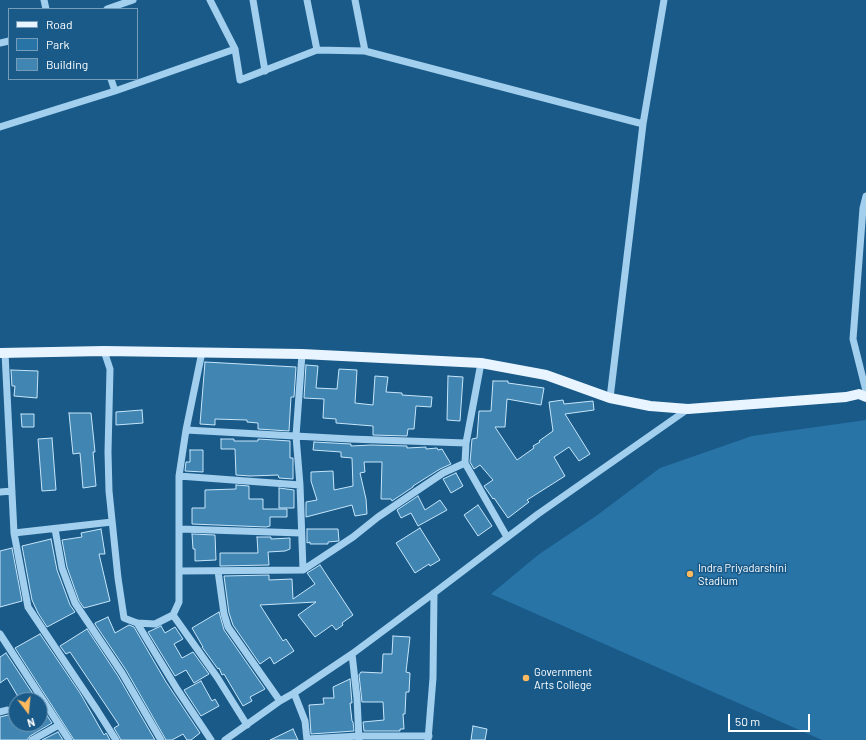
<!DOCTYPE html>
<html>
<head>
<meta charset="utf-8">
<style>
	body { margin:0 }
	#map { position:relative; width:866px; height:740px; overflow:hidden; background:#195a89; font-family:Barlow,sans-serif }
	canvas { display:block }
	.legend { position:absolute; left:8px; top:8px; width:130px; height:72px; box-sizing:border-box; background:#195a89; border:1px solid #759cb8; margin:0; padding:5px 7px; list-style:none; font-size:12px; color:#fff }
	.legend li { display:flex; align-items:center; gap:8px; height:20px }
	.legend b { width:20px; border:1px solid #759cb8 }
	.north { position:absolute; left:8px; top:692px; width:40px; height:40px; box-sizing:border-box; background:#195a89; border:1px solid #759cb8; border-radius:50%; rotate:164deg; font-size:11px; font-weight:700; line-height:16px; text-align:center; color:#fff }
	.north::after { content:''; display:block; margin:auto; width:14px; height:18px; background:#ffb95e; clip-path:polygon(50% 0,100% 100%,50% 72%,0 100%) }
	.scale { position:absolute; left:728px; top:714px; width:82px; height:18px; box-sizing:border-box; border:2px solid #fff; border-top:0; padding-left:5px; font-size:12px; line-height:14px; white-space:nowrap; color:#fff; -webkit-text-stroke:3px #195a89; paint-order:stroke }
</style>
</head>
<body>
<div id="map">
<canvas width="866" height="740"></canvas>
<ul class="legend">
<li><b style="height:5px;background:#e8f4ff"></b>Road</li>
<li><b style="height:11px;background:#2874a6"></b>Park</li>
<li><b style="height:11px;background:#4185b2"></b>Building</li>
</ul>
<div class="north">N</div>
<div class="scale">50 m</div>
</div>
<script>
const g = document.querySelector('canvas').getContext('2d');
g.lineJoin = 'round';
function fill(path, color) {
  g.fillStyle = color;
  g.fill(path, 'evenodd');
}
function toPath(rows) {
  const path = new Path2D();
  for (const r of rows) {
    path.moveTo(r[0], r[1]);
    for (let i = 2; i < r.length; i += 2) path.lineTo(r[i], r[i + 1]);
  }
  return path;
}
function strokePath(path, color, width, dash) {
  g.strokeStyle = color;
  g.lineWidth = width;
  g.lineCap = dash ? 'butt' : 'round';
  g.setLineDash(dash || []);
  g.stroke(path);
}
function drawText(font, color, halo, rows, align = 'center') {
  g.font = font + ' Barlow,sans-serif';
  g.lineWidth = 3;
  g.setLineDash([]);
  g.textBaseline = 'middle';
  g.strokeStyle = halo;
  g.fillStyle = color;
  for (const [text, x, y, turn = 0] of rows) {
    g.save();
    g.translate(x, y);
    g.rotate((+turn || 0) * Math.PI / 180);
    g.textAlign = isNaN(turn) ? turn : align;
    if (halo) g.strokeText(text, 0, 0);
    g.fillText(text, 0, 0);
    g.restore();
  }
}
const green = toPath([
	[866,420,866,740,822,740,491,594,538,555,596,516,660,468,752,436]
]);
const building = toPath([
	[205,362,296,367,294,397,291,397,289,431,258,429,258,423,247,422,247,420,215,419,215,425,200,424,205,362],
	[306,365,318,366,316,388,337,389,339,369,357,370,355,403,373,405,375,376,388,377,386,392,402,393,402,395,432,397,431,407,416,406,414,429,408,429,407,436,373,435,373,426,336,423,336,419,323,418,324,399,304,398,306,365],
	[11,370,38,371,37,398,14,396,15,386,12,386,11,370],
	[448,376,463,377,460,421,447,420,448,376],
	[493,381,508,381,508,383,544,388,541,405,507,399,505,427,495,427,517,460,534,448,533,446,540,442,539,441,553,431,549,402,563,400,564,404,593,401,594,410,565,414,590,454,579,461,569,447,554,457,565,476,527,500,529,502,508,518,494,498,493,499,484,486,493,480,480,465,474,469,470,462,472,439,477,438,479,411,491,411,493,381],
	[142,410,143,423,116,425,116,412,142,410],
	[69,413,91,413,95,452,93,452,96,486,83,488,80,453,73,454,69,413],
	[21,414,34,414,34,427,22,427,21,414],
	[52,438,56,490,42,491,38,439,52,438],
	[221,439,234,439,234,441,258,441,258,439,290,441,290,458,293,458,293,479,279,478,278,475,250,476,236,475,235,449,221,449,221,439],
	[314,442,351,444,351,446,371,445,407,446,407,448,426,447,426,449,437,448,438,450,442,449,451,464,440,469,413,486,413,487,392,501,391,499,381,499,382,462,364,462,365,472,360,473,366,499,367,514,355,516,352,505,306,517,306,502,317,500,311,481,311,472,333,471,334,490,353,486,352,458,341,457,341,452,313,450,314,442],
	[190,450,203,450,203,472,185,471,186,462,190,462,190,450],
	[456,473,463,486,451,493,443,479,456,473],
	[236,485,249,486,249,499,263,499,263,509,287,509,287,517,270,517,270,526,266,527,192,524,192,508,205,508,205,490,236,489,236,485],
	[279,488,294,490,294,508,279,508,279,488],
	[418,496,425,510,440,500,447,510,418,526,411,513,401,518,397,510,418,496],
	[478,505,492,526,478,536,464,515,478,505],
	[420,528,440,560,430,566,429,564,415,573,396,543,420,528],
	[101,529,105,554,99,554,110,601,84,608,79,601,67,567,62,540,82,537,81,533,101,529],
	[307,529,338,529,339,541,328,542,328,544,310,544,310,542,307,543,307,529],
	[192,534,215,535,216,560,195,561,195,549,193,549,192,534],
	[257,537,271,537,271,539,290,538,290,549,285,551,268,552,269,565,220,566,220,553,258,553,257,537],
	[51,539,57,570,70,605,75,612,47,627,38,613,32,600,22,546,51,539],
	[12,548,22,601,0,607,0,551,12,548],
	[320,565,353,615,342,623,343,625,336,630,332,625,315,637,298,615,316,602,260,605,283,641,286,639,294,651,274,664,270,657,260,664,233,625,229,613,224,576,269,575,269,580,292,579,293,599,315,584,307,573,320,565],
	[219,612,224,630,265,689,250,697,252,701,243,706,224,674,222,675,219,668,218,669,202,647,203,647,192,628,219,612],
	[108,617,115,633,129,625,134,627,166,682,200,733,191,740,187,740,183,734,172,740,166,740,126,670,95,624,95,623,108,617],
	[161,626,165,633,175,627,183,639,174,644,182,658,193,652,209,674,194,683,186,670,175,676,148,632,161,626],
	[87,629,118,676,155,740,121,740,114,728,119,725,70,652,66,654,60,646,87,629],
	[40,634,80,693,104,735,106,733,110,740,74,740,15,648,40,634],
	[393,636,410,637,406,672,410,673,409,692,406,692,405,714,403,714,404,729,400,729,400,731,364,731,363,722,384,720,383,702,362,702,359,675,361,672,382,673,383,654,392,654,393,636],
	[6,653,37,700,20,700,7,678,0,683,0,657,6,653],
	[350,679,352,703,350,703,352,721,353,722,354,731,311,734,309,705,324,704,323,698,334,698,333,687,350,679],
	[201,681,212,701,215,699,219,706,201,716,184,690,201,681],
	[40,705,52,723,30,736,27,740,0,740,0,717,8,715,12,712,16,711,16,724,40,724,40,705],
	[473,726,487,729,485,740,471,740,473,726],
	[293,729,298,740,270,740,293,729],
	[58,732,63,740,42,740,58,732]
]);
const minor = toPath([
	[44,0,46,9],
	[210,0,235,49],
	[253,0,265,71],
	[307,0,317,50],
	[355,0,365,51],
	[107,9,133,0],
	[0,43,9,41],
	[111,79,115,91],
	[0,127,115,91,235,49,240,80,317,50,365,51,643,124],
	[866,196,863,208,853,339,866,391],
	[104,351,110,369,108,452,109,491,118,578,124,618,137,623,155,624,173,615,179,602,179,476,186,430],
	[202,352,186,430,350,439,466,443],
	[5,353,14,533,28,607,97,710,116,740],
	[302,354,296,436,300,485,303,570,353,537,378,517,443,473,465,463],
	[481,363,466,443,465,463,507,537],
	[610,398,643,124,664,0],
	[179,476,300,485],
	[0,492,12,491],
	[55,529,62,568,75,603,122,673,161,740],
	[180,529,301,533],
	[14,533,112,522],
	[180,571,303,570],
	[218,571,224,614,228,627,280,701],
	[173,615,217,677,247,725],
	[137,623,177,689,211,740],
	[0,634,69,740],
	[352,654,357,698,359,740],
	[294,693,305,721,307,740],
	[0,712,7,710],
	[307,739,359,736,429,736],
	[32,740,59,725],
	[225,740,280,701,294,693,352,654,434,593,538,514,688,409],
	[428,740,433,678,434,593]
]);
const major = toPath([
	[0,353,104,351,302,354,481,363,546,375,610,398,650,406,688,409,846,397,859,394,866,397]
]);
const markers = [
	[690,574,4,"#ffb95e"],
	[526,678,4,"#ffb95e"]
];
const poiNames = [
	["Indra Priyadarshini",698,568],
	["Stadium",698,581],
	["Government",534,672],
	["Arts College",534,685]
];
fill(green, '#2874a6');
fill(building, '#4185b2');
strokePath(building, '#c7e6fa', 1);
strokePath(minor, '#a2cfed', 7);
strokePath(major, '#e8f4ff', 10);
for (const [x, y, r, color] of markers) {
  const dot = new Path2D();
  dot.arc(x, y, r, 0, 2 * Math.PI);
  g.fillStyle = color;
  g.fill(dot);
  strokePath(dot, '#195a89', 1.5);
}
drawText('11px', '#fff', '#195a89', poiNames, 'left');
</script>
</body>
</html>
